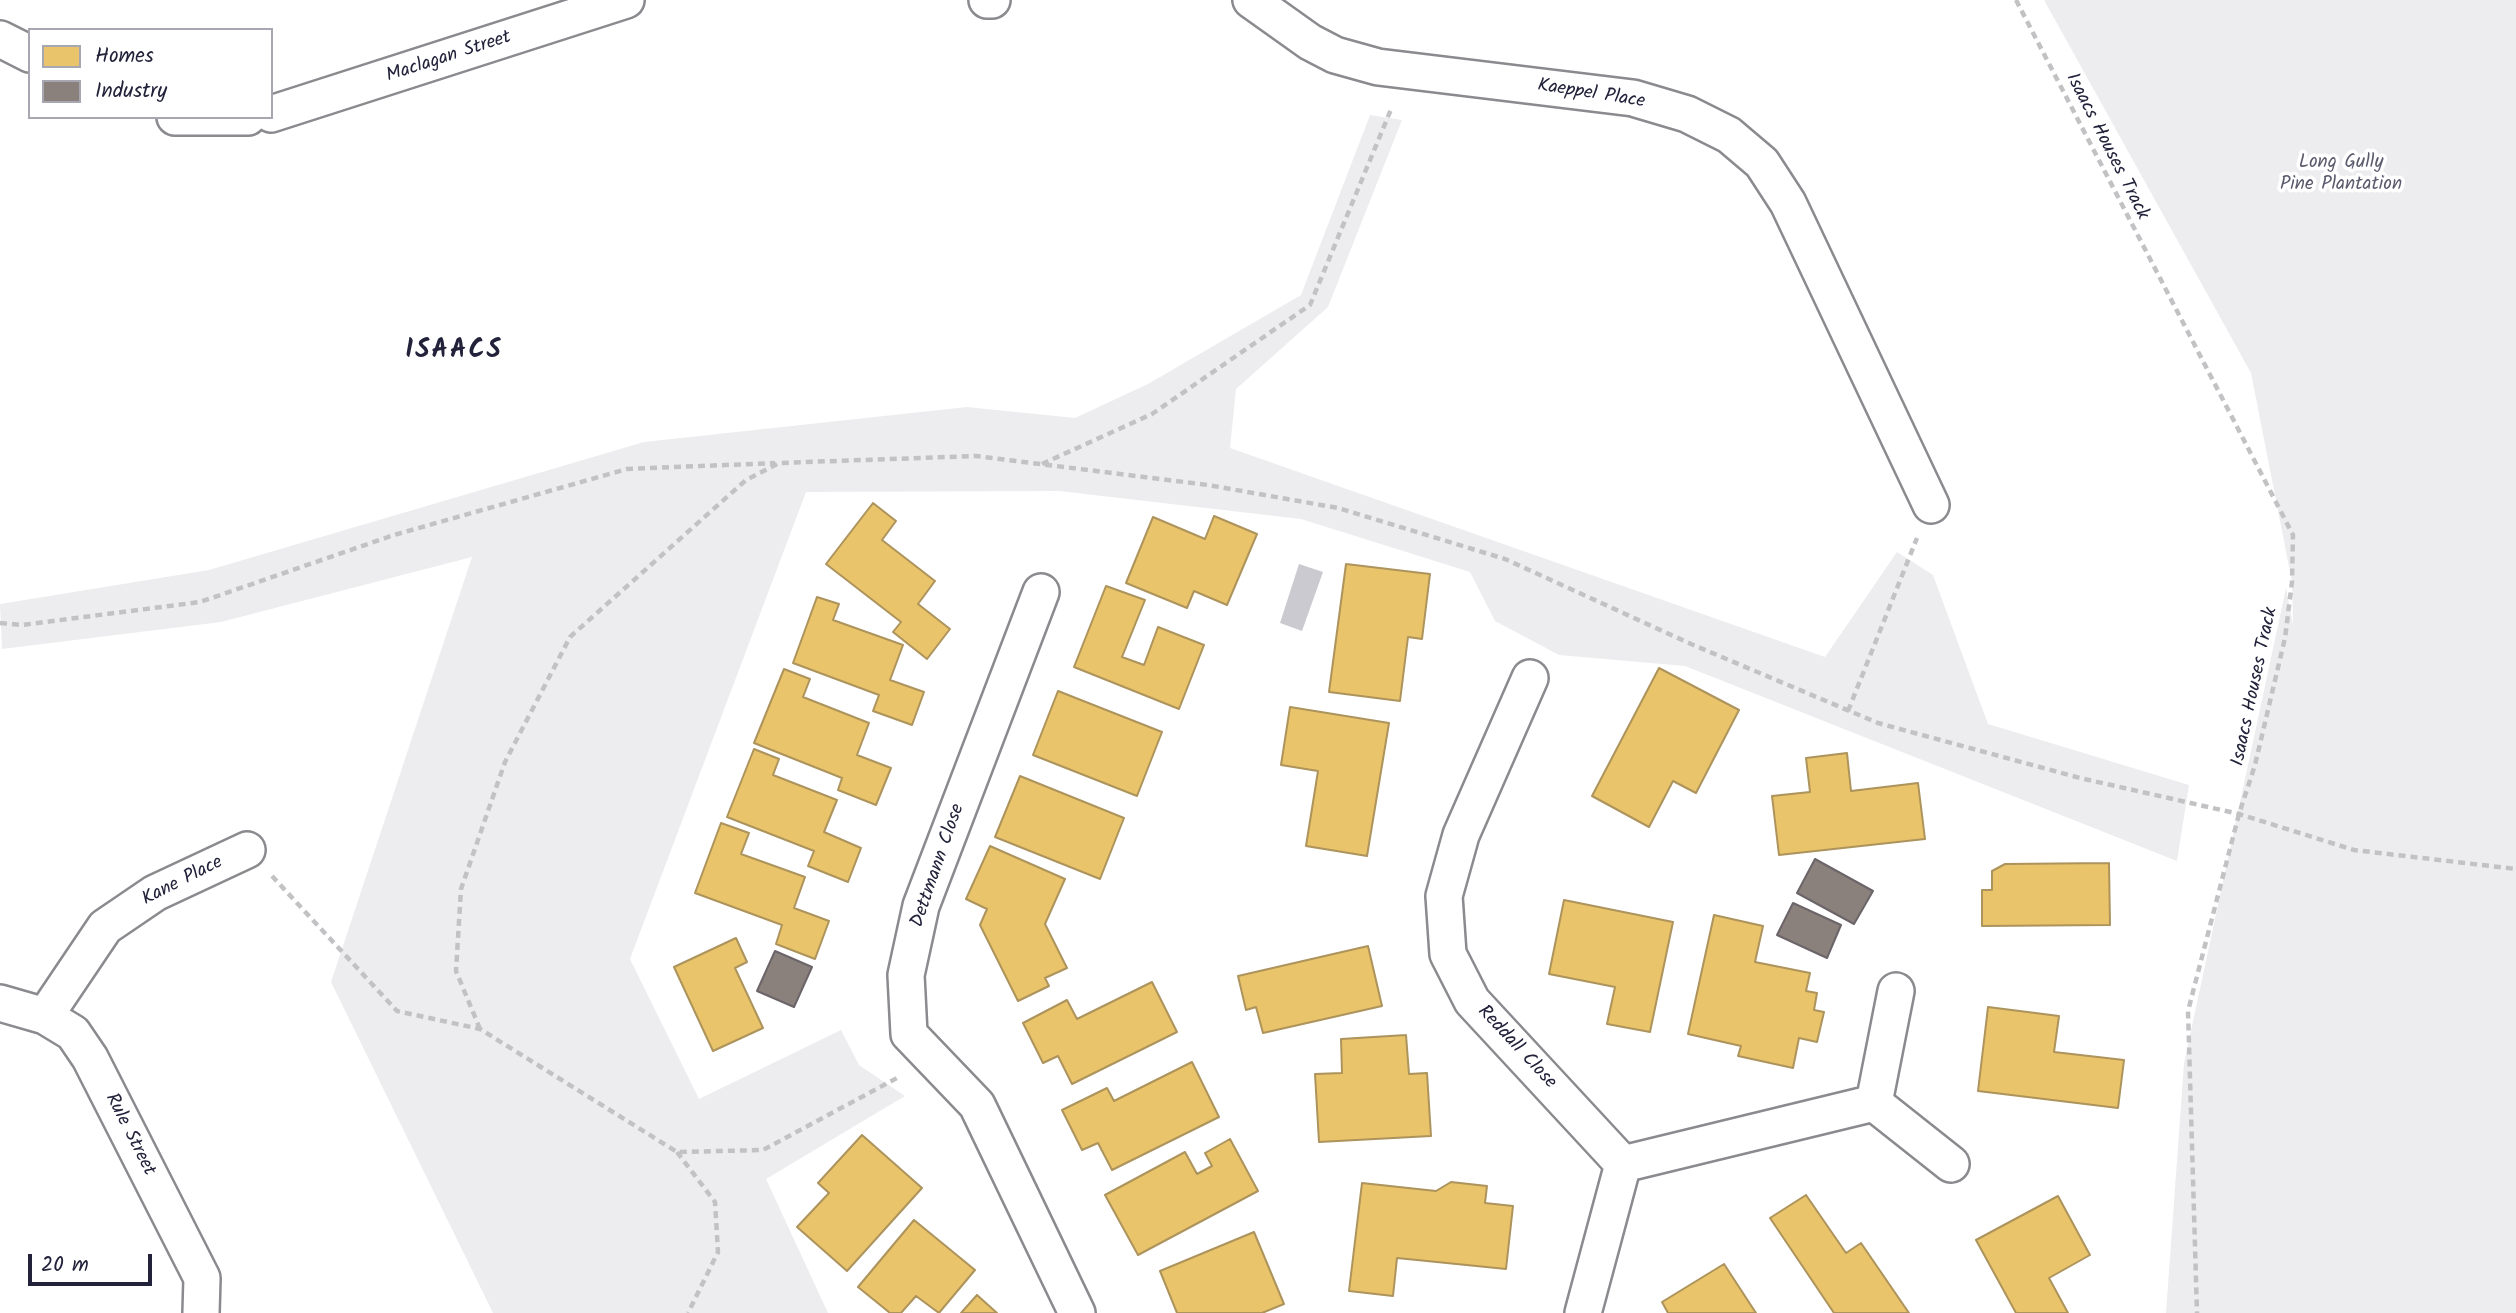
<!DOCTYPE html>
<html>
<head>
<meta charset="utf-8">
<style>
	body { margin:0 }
	#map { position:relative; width:2516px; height:1313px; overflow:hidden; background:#fff; font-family:Kalam,sans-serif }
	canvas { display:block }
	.legend { position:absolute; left:28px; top:28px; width:245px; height:91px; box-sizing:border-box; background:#fff; border:2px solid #a7a7b1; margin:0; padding:9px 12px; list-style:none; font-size:21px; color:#22223b }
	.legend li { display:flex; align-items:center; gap:14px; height:35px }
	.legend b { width:35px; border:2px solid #a7a7b1 }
	.scale { position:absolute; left:28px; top:1254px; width:124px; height:32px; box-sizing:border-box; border:4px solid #22223b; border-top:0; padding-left:9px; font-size:21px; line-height:24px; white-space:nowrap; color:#22223b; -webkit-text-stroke:5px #fff; paint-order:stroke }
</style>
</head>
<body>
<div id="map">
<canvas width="2516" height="1313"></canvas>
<ul class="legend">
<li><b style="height:19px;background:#e9c46a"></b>Homes</li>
<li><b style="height:19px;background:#8a817c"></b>Industry</li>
</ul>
<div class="scale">20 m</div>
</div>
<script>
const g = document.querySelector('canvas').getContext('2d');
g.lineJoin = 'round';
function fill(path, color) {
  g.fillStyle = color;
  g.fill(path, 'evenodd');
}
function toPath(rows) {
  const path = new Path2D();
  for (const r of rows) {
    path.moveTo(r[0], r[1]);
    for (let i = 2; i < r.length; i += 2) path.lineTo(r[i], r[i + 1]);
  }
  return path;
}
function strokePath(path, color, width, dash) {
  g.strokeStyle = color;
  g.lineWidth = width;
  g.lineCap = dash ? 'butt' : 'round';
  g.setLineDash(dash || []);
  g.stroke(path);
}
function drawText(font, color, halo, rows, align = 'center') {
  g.font = font + ' Kalam,sans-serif';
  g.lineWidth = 7;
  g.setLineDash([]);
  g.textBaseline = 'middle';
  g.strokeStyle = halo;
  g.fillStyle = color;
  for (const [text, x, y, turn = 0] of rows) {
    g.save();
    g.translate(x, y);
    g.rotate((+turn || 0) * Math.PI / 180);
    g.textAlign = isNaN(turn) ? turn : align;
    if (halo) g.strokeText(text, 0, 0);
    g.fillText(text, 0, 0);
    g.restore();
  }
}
const green = toPath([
	[2044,0,2516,0,2516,1313,2166,1313,2184,1063,2286,588,2293,625,2292,582,2251,373],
	[1370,115,1402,120,1328,307,1236,389,1230,448,1825,657,1897,552,1933,575,1988,724,2189,785,2177,861,1685,666,1559,655,1495,621,1470,572,1301,519,1059,491,806,492,630,959,699,1099,841,1030,859,1065,905,1096,766,1179,828,1313,493,1313,331,982,472,557,221,622,2,649,0,604,209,570,644,442,967,407,1075,418,1148,384,1301,295]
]);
const water = toPath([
	[1299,564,1323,572,1302,631,1280,623]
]);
const homes = toPath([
	[873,503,896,521,882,540,935,581,918,604,950,629,927,659,893,632,901,622,826,564,873,503],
	[1214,516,1257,534,1227,605,1194,591,1187,608,1126,583,1153,517,1205,539,1214,516],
	[1346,564,1430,574,1422,639,1408,637,1400,701,1329,692,1346,564],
	[1106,586,1145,600,1122,657,1144,665,1158,627,1204,645,1179,709,1074,667,1106,586],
	[817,597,839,604,833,620,903,645,890,680,924,692,912,725,873,711,879,695,793,663,817,597],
	[1659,668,1739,710,1696,793,1673,781,1649,827,1592,796,1659,668],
	[784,669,810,679,803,697,869,723,857,755,891,768,876,805,838,790,842,778,754,743,784,669],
	[1058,691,1162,732,1137,796,1033,755,1058,691],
	[1290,707,1389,723,1367,856,1306,846,1318,771,1281,765,1290,707],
	[754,749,779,759,773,775,837,800,824,832,861,848,848,882,808,866,814,851,727,817,754,749],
	[1847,753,1851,791,1918,783,1925,839,1779,855,1772,796,1810,792,1806,758,1847,753],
	[1020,776,1124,818,1100,879,995,837,1020,776],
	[721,823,749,833,741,854,805,877,794,908,829,921,815,959,776,944,782,925,695,893,721,823],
	[990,846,1065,879,1045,924,1067,968,1045,978,1049,986,1018,1001,980,925,987,909,966,899,990,846],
	[2109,863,2110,925,1982,926,1982,890,1992,890,1992,871,2005,864,2109,863],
	[1564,900,1673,922,1650,1032,1607,1024,1615,987,1549,974,1564,900],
	[1714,915,1763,926,1755,962,1810,973,1806,991,1817,993,1814,1010,1824,1012,1817,1042,1799,1038,1793,1068,1738,1056,1741,1046,1688,1034,1714,915],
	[736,938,747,962,735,968,763,1028,713,1051,674,967,736,938],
	[1368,946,1382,1006,1263,1033,1256,1007,1246,1010,1238,976,1368,946],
	[1152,982,1177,1032,1072,1084,1058,1056,1043,1063,1023,1023,1067,1000,1077,1019,1152,982],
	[1988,1007,2059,1016,2054,1052,2124,1060,2118,1108,1978,1091,1988,1007],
	[1406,1035,1409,1074,1427,1073,1431,1136,1319,1142,1315,1074,1342,1073,1341,1039,1406,1035],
	[1192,1062,1219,1117,1112,1170,1098,1143,1082,1150,1062,1110,1107,1088,1114,1101,1192,1062],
	[862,1135,922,1188,847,1271,797,1227,829,1193,818,1183,862,1135],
	[1230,1139,1258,1191,1138,1255,1105,1195,1185,1152,1197,1174,1212,1166,1205,1153,1230,1139],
	[1451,1182,1487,1186,1485,1203,1513,1206,1506,1269,1397,1258,1393,1296,1349,1291,1362,1183,1436,1191,1451,1182],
	[1806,1195,1846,1253,1861,1243,1909,1313,1834,1313,1770,1218,1806,1195],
	[2058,1196,2090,1255,2049,1278,2068,1313,2016,1313,1976,1240,2058,1196],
	[914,1220,975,1270,939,1313,916,1296,901,1313,890,1313,858,1287,914,1220],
	[1254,1232,1284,1304,1262,1313,1177,1313,1160,1271,1254,1232],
	[1724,1264,1756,1313,1668,1313,1662,1302,1724,1264],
	[977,1295,997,1313,961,1313,977,1295]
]);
const industry = toPath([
	[1815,859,1873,891,1854,924,1797,893,1815,859],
	[1793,903,1841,925,1827,958,1777,935,1793,903],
	[775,951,812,967,794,1007,757,991,775,951]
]);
const path = toPath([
	[2016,0,2293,535,2292,582,2285,638,2255,765,2239,814,2188,1011,2197,1313],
	[1042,464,1152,414,1310,305,1392,107],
	[0,623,22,625,200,602,394,535,627,469,775,463],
	[1848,711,1917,538],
	[272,876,397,1011,480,1029,677,1152,763,1150,897,1078],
	[480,1029,456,971,461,889,505,762,570,637,746,480,779,463,976,456,1208,485,1338,508,1505,559,1691,644,1878,723,2080,778,2239,814,2354,850,2516,869],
	[677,1152,715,1202,718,1252,688,1313]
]);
const minor = toPath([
	[987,0,992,0],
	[1251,0,1310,42,1335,55,1378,67,1633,98,1687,114,1729,135,1762,163,1788,203,1931,505],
	[0,39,30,54],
	[271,114,626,0],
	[175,117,248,117],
	[1041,592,921,906,906,975,909,1034,977,1105,1077,1313],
	[1530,678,1461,835,1444,896,1448,954,1472,1001,1623,1164,1583,1313],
	[0,1003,45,1016,73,1033,90,1058,202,1278,201,1313],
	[45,1016,105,927,155,893,247,850],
	[1874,1103,1951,1164],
	[1623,1164,1874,1103,1896,991]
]);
const streetNames = [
	["Maclagan Street",449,58,-18],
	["Kaeppel Place",1591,95,9],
	["Isaacs Houses Track",2106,147,63],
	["Isaacs Houses Track",2256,687,-78],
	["Dettmann Close",939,866,-71],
	["Kane Place",183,882,-27],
	["Reddall Close",1516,1048,47],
	["Rule Street",129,1135,63]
];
const parkNames = [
	["Long Gully",2341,164],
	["Pine Plantation",2341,186]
];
const districtNames = [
	["ISAACS",454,353]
];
fill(green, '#ededef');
fill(water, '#cacad0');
fill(homes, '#e9c46a');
strokePath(homes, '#ad935c', 2);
fill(industry, '#8a817c');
strokePath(industry, '#6b6468', 2);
strokePath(minor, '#8a8a8f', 40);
strokePath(path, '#c2c2c4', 4.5, [7, 5]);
strokePath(minor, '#fff', 35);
drawText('19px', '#22223b', '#fff', streetNames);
drawText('19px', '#5b5b6d', '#fff', parkNames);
g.letterSpacing = '2px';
drawText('bold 26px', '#22223b', '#fff', districtNames);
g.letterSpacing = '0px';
</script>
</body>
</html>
